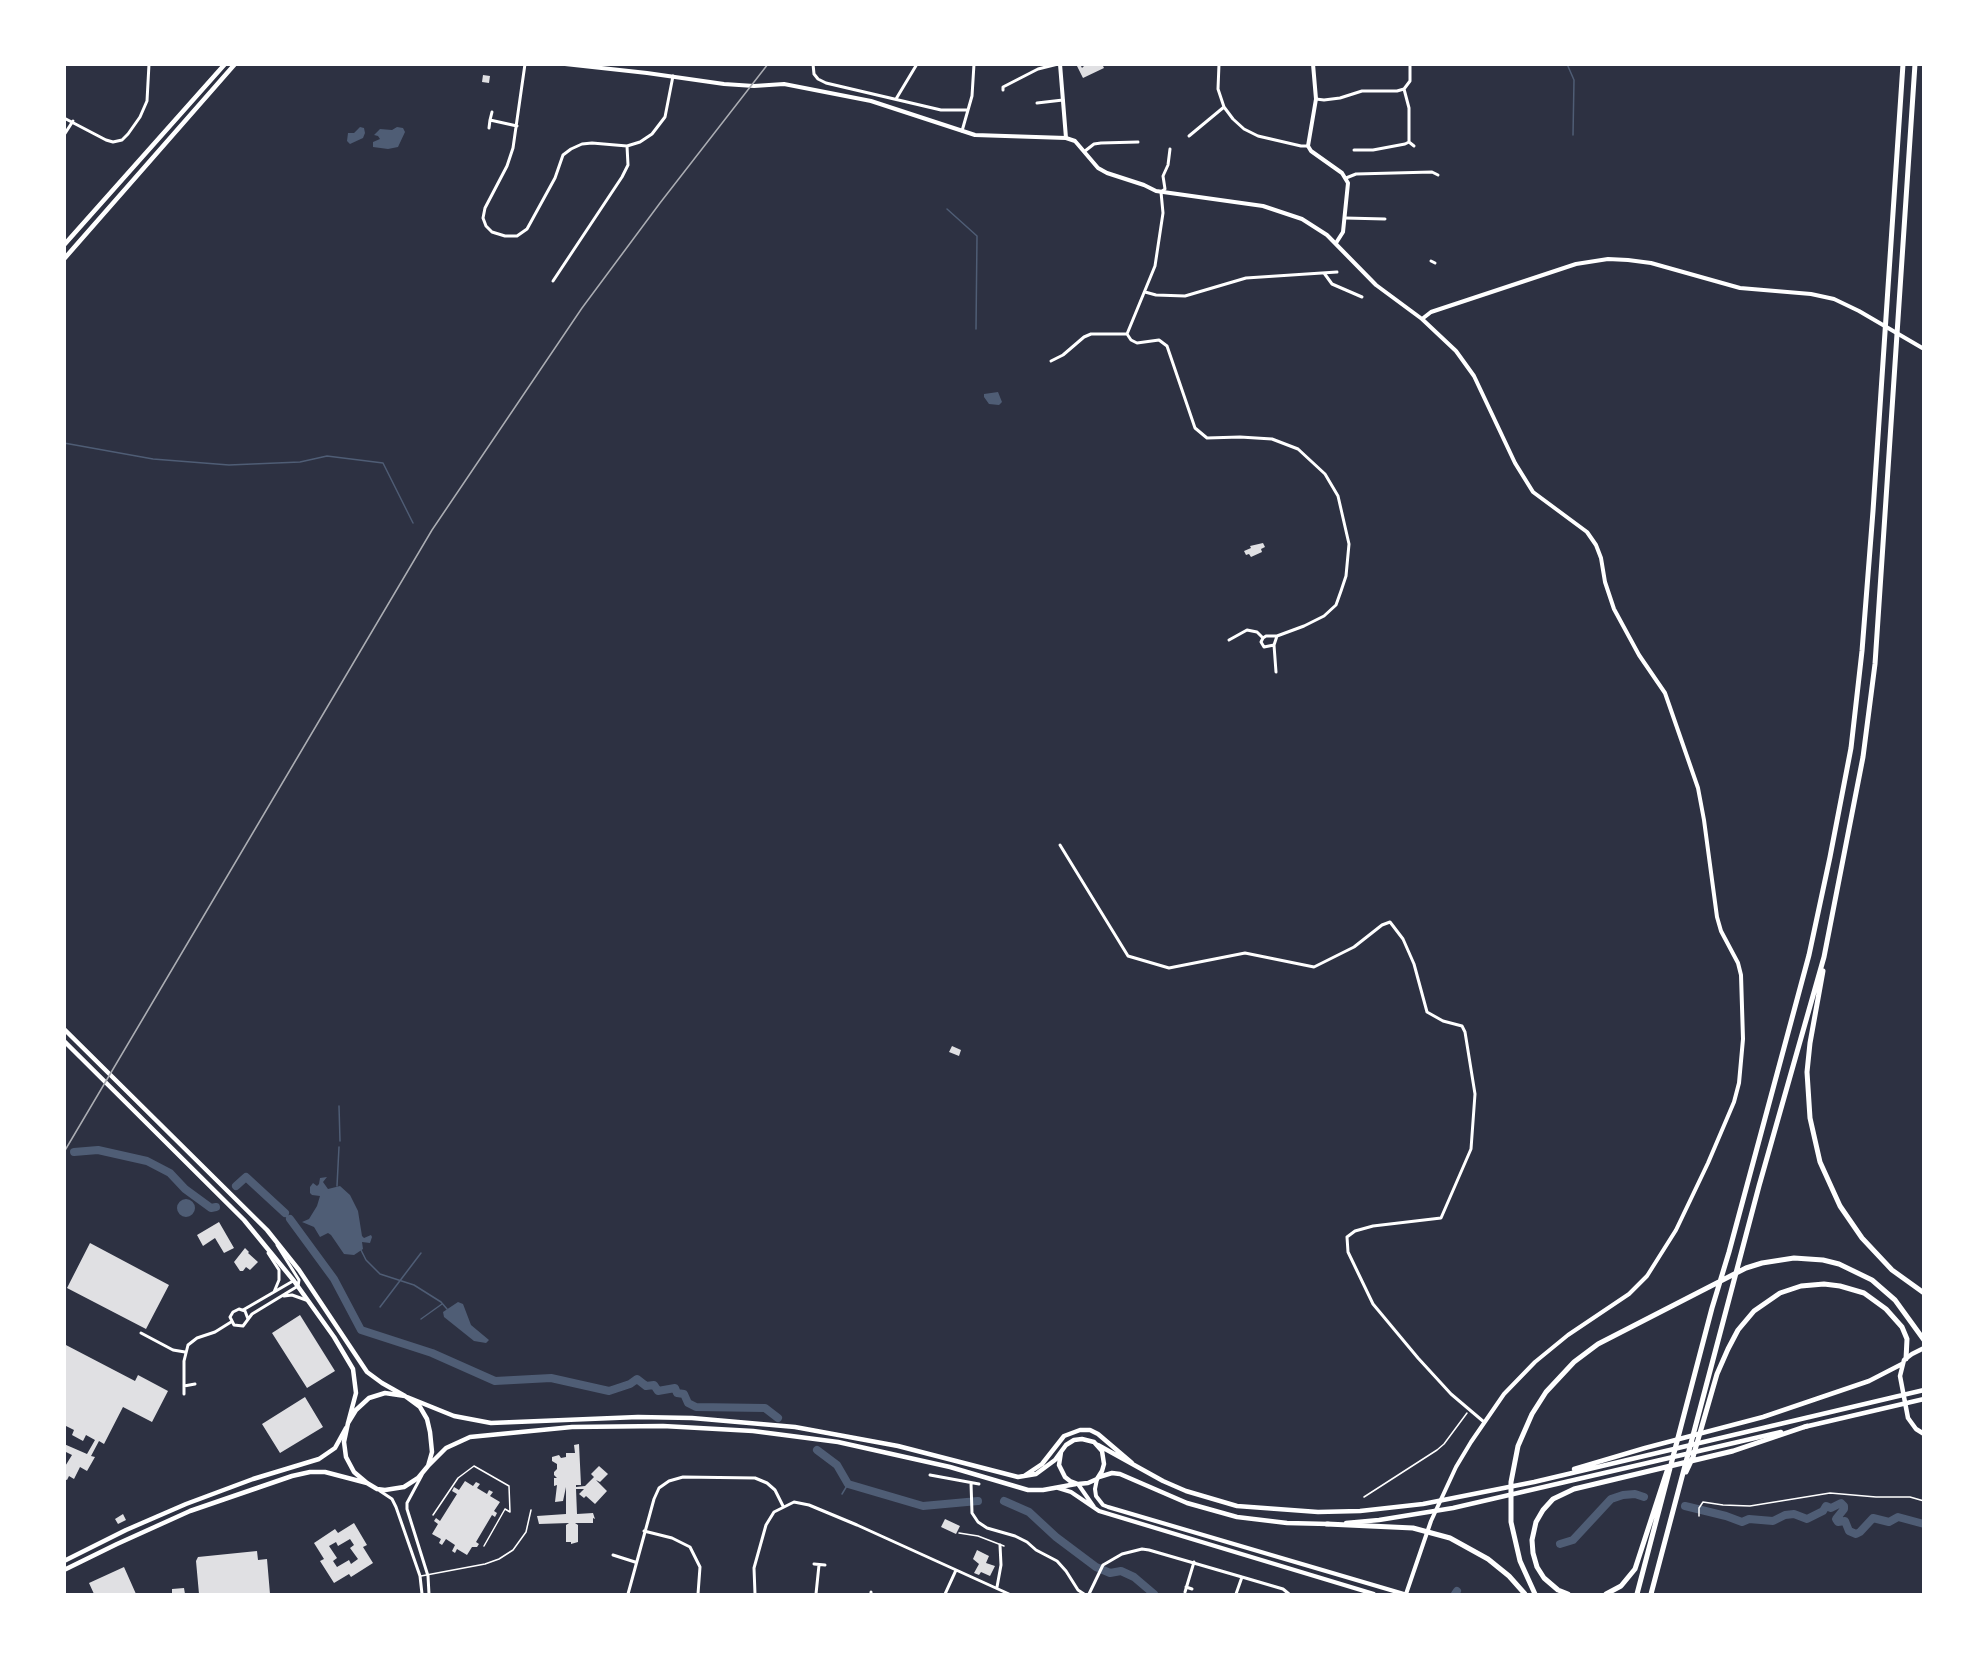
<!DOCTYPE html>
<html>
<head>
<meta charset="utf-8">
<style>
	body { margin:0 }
	#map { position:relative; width:1988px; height:1659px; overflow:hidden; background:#2d3142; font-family:Jost,sans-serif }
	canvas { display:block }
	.frame { position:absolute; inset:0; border:66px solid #fff; pointer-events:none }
</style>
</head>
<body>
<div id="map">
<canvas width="1988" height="1659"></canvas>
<div class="frame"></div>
</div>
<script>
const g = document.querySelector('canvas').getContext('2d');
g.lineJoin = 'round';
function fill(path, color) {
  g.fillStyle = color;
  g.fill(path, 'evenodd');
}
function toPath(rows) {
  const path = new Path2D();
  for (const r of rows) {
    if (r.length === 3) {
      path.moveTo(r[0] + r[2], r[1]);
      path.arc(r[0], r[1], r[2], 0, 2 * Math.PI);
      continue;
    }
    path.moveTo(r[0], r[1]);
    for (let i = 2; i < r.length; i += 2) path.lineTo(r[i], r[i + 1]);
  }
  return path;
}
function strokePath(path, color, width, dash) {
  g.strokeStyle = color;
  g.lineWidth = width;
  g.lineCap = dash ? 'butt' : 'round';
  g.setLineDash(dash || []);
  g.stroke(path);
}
const water = toPath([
	[360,127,364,128,365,133,363,138,350,144,347,141,348,133,354,133],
	[397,127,403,128,405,132,398,147,388,149,373,147,373,142,380,139,378,136,374,135,380,129,392,130],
	[998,392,1002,402,999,405,989,404,984,397,984,394],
	[327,1177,323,1182,328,1189,340,1186,350,1195,358,1211,362,1236,364,1238,371,1235,372,1237,370,1243,362,1242,363,1249,354,1255,344,1254,331,1235,328,1233,320,1237,314,1227,302,1222,309,1219,317,1206,320,1196,312,1195,310,1193,310,1187,313,1183,317,1186,319,1184,320,1178],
	[186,1208,9],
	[458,1302,463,1304,471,1325,489,1340,486,1343,474,1341,444,1317,443,1312]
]);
const stream = toPath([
	[1567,64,1574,80,1573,135],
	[947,209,977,236,976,329],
	[64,443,153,459,229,465,300,462,327,456,383,463,413,523],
	[339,1106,340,1141],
	[337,1186,339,1147],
	[361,1250,366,1260,380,1274,414,1285,441,1302,447,1309],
	[380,1307,421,1253],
	[421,1319,442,1304],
	[842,1494,848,1484]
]);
const river = toPath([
	[74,1152,98,1150,147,1161,170,1173,185,1189,211,1208,216,1207],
	[236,1186,246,1177,285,1213],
	[290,1219,334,1279,361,1330,432,1353,495,1381,551,1378,609,1391,630,1384,637,1379,646,1386,654,1385,658,1391,675,1388,677,1393,684,1394,688,1403,696,1407,765,1408,778,1418],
	[817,1450,837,1465,848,1484,923,1506,978,1501],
	[1004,1501,1029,1512,1056,1537,1096,1567,1110,1573,1121,1571,1134,1577,1154,1594],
	[1685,1506,1726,1516,1742,1522,1749,1519,1773,1521,1785,1515,1794,1514,1807,1519,1823,1511,1826,1506,1831,1508,1841,1503,1844,1506,1844,1509,1836,1519,1838,1522,1845,1521,1849,1531,1856,1534,1860,1532,1873,1518,1889,1522,1898,1517,1924,1524],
	[1560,1544,1573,1540,1611,1499,1623,1495,1635,1494,1644,1497],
	[1455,1594,1457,1591]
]);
const building = toPath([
	[1076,64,1080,64,1082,68,1086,64,1102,64,1104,68,1083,78],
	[483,75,490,76,489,83,482,82],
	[1263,543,1265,547,1261,549,1262,552,1251,557,1249,554,1246,555,1244,551,1251,548,1250,546],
	[952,1046,961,1050,959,1056,949,1052],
	[219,1222,234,1248,224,1253,215,1238,203,1246,197,1235],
	[90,1243,169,1285,146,1329,67,1288],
	[245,1248,249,1252,248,1253,258,1262,250,1270,246,1267,243,1271,240,1271,234,1262],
	[300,1315,335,1371,307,1388,272,1333],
	[64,1344,135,1381,138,1375,168,1391,152,1422,123,1407,104,1444,99,1441,91,1456,95,1457,87,1471,80,1467,74,1479,69,1476,67,1480,64,1479,64,1468,72,1455,64,1451,64,1444,87,1454,95,1440,86,1435,83,1441,72,1435,74,1430,64,1425],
	[305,1397,323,1427,280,1453,262,1424],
	[579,1444,581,1485,576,1485,576,1487,585,1486,594,1477,591,1474,599,1466,608,1474,600,1482,596,1480,607,1491,595,1504,586,1496,584,1498,579,1494,584,1489,576,1489,577,1514,593,1513,595,1519,593,1518,593,1523,575,1523,578,1525,578,1542,571,1544,571,1542,566,1542,566,1525,569,1523,539,1524,537,1516,566,1514,566,1487,563,1501,555,1502,557,1485,554,1486,554,1478,557,1478,554,1475,554,1472,557,1469,557,1464,552,1461,552,1457,559,1455,561,1458,566,1457,566,1453,575,1453,574,1445],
	[465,1481,473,1486,476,1482,480,1484,477,1488,487,1494,489,1490,493,1492,490,1496,500,1502,494,1511,497,1513,495,1517,492,1515,476,1542,479,1544,477,1547,472,1547,467,1555,457,1549,455,1553,452,1551,455,1545,446,1539,442,1545,439,1543,441,1539,432,1534,438,1524,434,1521,436,1518,440,1521,457,1494,452,1491,454,1487,459,1490],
	[123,1514,126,1520,118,1524,115,1519],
	[945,1519,960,1526,956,1534,941,1527],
	[354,1523,367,1545,363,1547,373,1563,351,1577,349,1574,334,1583,320,1561,324,1559,314,1543,335,1529,338,1533],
	[350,1539,354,1545,350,1548,358,1559,351,1564,349,1560,337,1567,333,1561,337,1558,329,1546,336,1542,338,1546],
	[977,1550,989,1556,986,1563,995,1566,990,1576,981,1572,979,1575,974,1573,979,1564,973,1559],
	[257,1551,258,1560,267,1559,270,1594,199,1594,196,1561,198,1557],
	[124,1567,136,1594,94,1594,89,1583],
	[184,1588,185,1594,172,1594,172,1589]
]);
const path = toPath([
	[1364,1497,1437,1450,1444,1444,1467,1413],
	[1699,1516,1699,1508,1703,1502,1723,1505,1750,1506,1830,1493,1876,1497,1910,1497,1924,1501]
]);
const service = toPath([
	[433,1515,458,1478,474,1466,509,1486,510,1512,505,1509,484,1546],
	[959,1533,978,1536,1004,1546],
	[421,1576,485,1564,499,1559,513,1550,526,1532,531,1510]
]);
const minor = toPath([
	[525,64,513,148,507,166,485,208,483,218,486,226,492,232,505,236,517,236,527,229,555,178,563,155,571,149,582,144,592,143,627,146,640,142,652,134,665,117,673,76],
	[813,64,814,74,818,79,826,83,941,110,967,110],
	[1219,64,1218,89,1224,107,1233,119,1244,129,1258,136,1301,146,1308,146],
	[1404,89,1409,108,1409,142,1414,146],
	[1003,90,1003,87,1038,69,1058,64],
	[896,99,917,64],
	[1316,99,1324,100,1340,98,1362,91,1397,91,1404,89,1410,81,1410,64],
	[1037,103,1063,100],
	[64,118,106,140,113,142,122,140,128,134,140,117,147,101,149,64],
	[490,120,492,112],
	[489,128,490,120,517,126],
	[962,131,972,96,974,64],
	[64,135,73,121],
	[1189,136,1224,107],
	[1354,150,1373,150,1405,144,1409,142],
	[1085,151,1094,144,1101,143,1138,142],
	[1346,178,1356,174,1432,172,1438,175],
	[1345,218,1385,219],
	[1431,261,1435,263],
	[1324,273,1332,284,1362,297],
	[553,281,622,177,628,165,627,146],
	[1145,292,1156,295,1185,296,1246,278,1337,272],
	[1127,334,1131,340,1137,343,1159,340,1167,346,1195,428,1207,438,1240,437,1272,439,1298,449,1325,474,1338,496,1349,544,1346,576,1341,591,1336,605,1324,616,1304,626,1277,636,1274,645,1276,672],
	[1127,334,1155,266,1163,213,1161,192,1165,189,1163,176,1168,165,1170,149],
	[1051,361,1063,355,1084,337,1091,334,1127,334],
	[1263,638,1266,636,1277,636],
	[1229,640,1247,630,1257,632,1263,638,1261,642,1264,647,1274,645],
	[1060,845,1128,956,1169,968,1245,953,1314,967,1354,947,1382,925,1390,922,1403,939,1414,964,1427,1012,1443,1021,1462,1026,1465,1032,1475,1094,1471,1149,1441,1218,1373,1226,1355,1231,1347,1237,1348,1252,1373,1304,1418,1358,1451,1394,1484,1422],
	[268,1253,279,1270,279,1280,274,1292],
	[284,1296,292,1295,306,1300],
	[243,1310,293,1281],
	[248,1319,245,1311,239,1309,233,1312,230,1317,234,1325,243,1326,252,1314,298,1286,299,1280,277,1245],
	[141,1333,173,1350,185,1352],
	[184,1386,195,1384],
	[184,1394,184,1361,188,1345,197,1338,215,1332,231,1322],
	[422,1475,407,1503,407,1509,428,1576,429,1594],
	[930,1475,979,1484],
	[971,1483,972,1513,978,1522,987,1528,1015,1536,1027,1542,1036,1550,1057,1561,1066,1571,1078,1590,1084,1594],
	[380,1491,392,1499,396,1507,420,1576,422,1594],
	[644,1531,672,1538,690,1547,700,1567,698,1594],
	[613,1555,635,1562],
	[814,1564,825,1565],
	[997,1587,1001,1565,1000,1545],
	[1186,1587,1192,1589],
	[1185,1592,1194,1562],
	[628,1594,654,1499,659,1488,669,1481,683,1477,755,1478,767,1483,775,1490,783,1506],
	[755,1594,754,1568,766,1525,774,1512,794,1502,809,1505,857,1525,1009,1594],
	[816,1594,819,1565],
	[871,1594,871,1592],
	[945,1594,956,1570],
	[1089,1594,1103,1565,1122,1554,1142,1549,1149,1550,1242,1577,1283,1589,1289,1594],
	[1236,1594,1242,1577]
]);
const tertiary = toPath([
	[565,64,647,73,724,84,754,86,784,84,871,101,975,135,1066,138,1075,141,1098,168,1107,173,1144,185,1156,191,1263,206,1302,219,1327,235,1376,285,1422,319,1456,351,1474,376,1515,463,1533,492,1587,532,1596,545,1601,558,1605,582,1614,609,1639,655,1665,693,1698,788,1704,820,1717,917,1721,931,1738,963,1741,975,1743,1039,1739,1083,1734,1102,1708,1163,1676,1230,1647,1276,1629,1294,1568,1335,1535,1362,1504,1394,1471,1442,1456,1467,1431,1521,1406,1594],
	[1060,64,1066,138],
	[1313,64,1316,99,1308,146,1311,151,1342,173,1348,183,1343,232,1336,243],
	[1422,319,1431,312,1576,264,1608,259,1628,260,1651,263,1740,288,1811,294,1834,299,1859,311,1924,349],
	[1097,1479,1095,1489,1096,1496,1103,1505,1108,1507,1404,1594],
	[1078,1484,1094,1507],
	[1058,1488,1071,1492,1099,1511,1374,1594]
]);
const trunk = toPath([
	[64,245,225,64],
	[64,259,235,64],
	[64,1029,267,1230,299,1270,367,1372,382,1383,405,1396],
	[64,1041,244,1220,294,1281,334,1337,353,1369,356,1393,348,1423],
	[1924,1348,1912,1354,1904,1360,1900,1376,1908,1418,1916,1429,1924,1434],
	[385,1393,405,1396,420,1407,427,1419,430,1432,432,1452,428,1466,418,1478,404,1487,385,1490,377,1489,367,1483,354,1472,346,1457,344,1442,348,1423,356,1410,369,1398,385,1393],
	[407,1397,454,1416,491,1423,638,1417,692,1418,795,1427,898,1446,1018,1477,1036,1474,1055,1460,1066,1445,1074,1440,1082,1439,1094,1442,1102,1451,1104,1464,1102,1471,1097,1479,1088,1483,1078,1484,1070,1481,1065,1477,1059,1465,1061,1452],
	[1804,1427,1924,1399],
	[1098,1445,1163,1481,1186,1491,1237,1506,1318,1512,1360,1511,1423,1504,1534,1482,1924,1390],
	[428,1466,446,1448,470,1437,572,1427,663,1426,753,1431,838,1442,950,1467,1028,1490,1043,1490,1076,1484],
	[1574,1469,1645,1448,1763,1417,1869,1381,1902,1364],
	[1024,1476,1042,1464,1064,1436,1080,1430,1090,1430,1098,1434,1132,1463],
	[1099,1477,1112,1473,1120,1474,1187,1503,1237,1517,1287,1523,1329,1524],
	[1346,1523,1379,1520,1453,1508,1781,1432],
	[64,1561,126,1530,186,1504,253,1479,319,1459,335,1448,346,1428],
	[64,1570,117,1544,190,1511,292,1476,310,1472,325,1472,367,1483]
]);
const motorway = toPath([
	[1823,971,1810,1043,1807,1072,1810,1118,1820,1162,1840,1206,1862,1238,1892,1270,1924,1293],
	[1686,1472,1693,1457,1717,1374,1728,1349,1738,1330,1754,1311,1780,1293,1801,1286,1824,1284,1840,1286,1864,1293,1886,1309,1902,1327,1907,1339,1906,1359],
	[1327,1524,1413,1528,1450,1538,1488,1559,1509,1576,1525,1594],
	[1535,1594,1520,1561,1511,1522,1511,1482,1518,1446,1532,1414,1546,1392,1574,1362,1598,1344,1746,1268,1762,1263,1794,1258,1823,1260,1839,1264,1872,1280,1895,1300,1924,1340],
	[1568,1594,1558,1590,1544,1578,1537,1567,1533,1553,1532,1540,1536,1522,1543,1510,1553,1499,1574,1489,1733,1451,1807,1426],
	[1606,1594,1621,1586,1635,1569,1667,1471],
	[1637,1594,1712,1308,1729,1252,1809,955,1830,857,1851,748,1862,651,1873,511,1903,64],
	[1651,1594,1759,1186,1824,957,1863,757,1875,664,1915,64]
]);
const rail = toPath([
	[64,1152,432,530,582,308,660,203,768,64]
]);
fill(water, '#4f5d75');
strokePath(stream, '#4f5d75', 1.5);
strokePath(river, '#4f5d75', 8);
fill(building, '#e0e0e3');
strokePath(path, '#fff', 1.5);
strokePath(service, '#fff', 1.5);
strokePath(minor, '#fff', 3);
strokePath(tertiary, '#fff', 4);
strokePath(trunk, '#fff', 4.5);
strokePath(motorway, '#fff', 5);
strokePath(rail, '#abadb3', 1.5);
</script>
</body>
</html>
